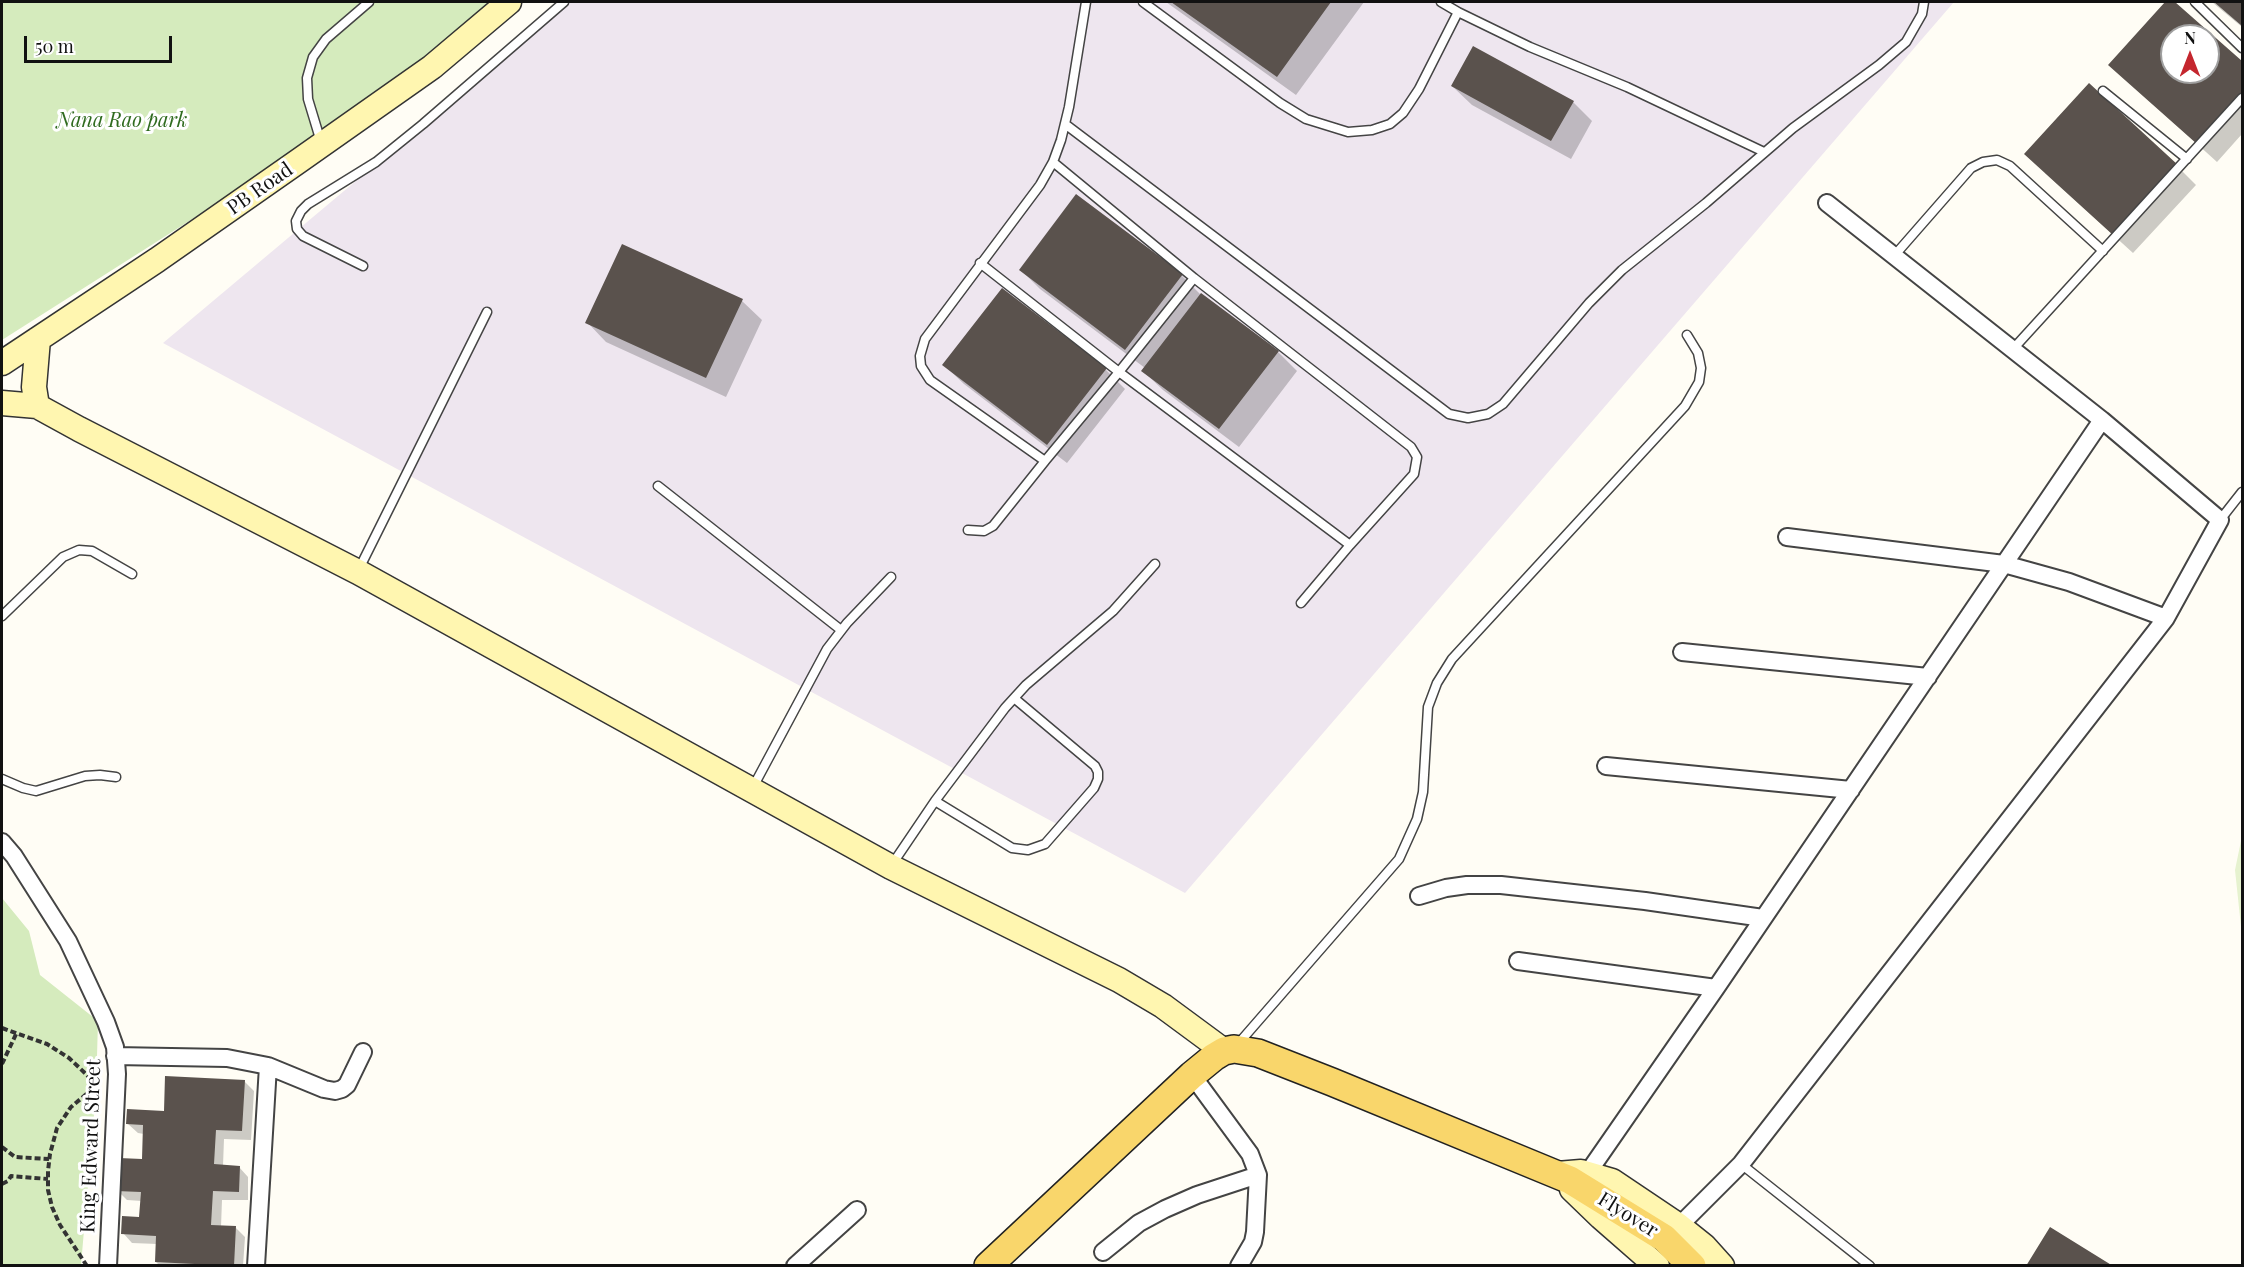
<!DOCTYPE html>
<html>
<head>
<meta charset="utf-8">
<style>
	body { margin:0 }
	#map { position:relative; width:2244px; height:1267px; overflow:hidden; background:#fffdf5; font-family:"Playfair Display",serif }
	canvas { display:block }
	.frame { position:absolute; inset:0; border:3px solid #111; pointer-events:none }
	.north { position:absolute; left:2160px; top:24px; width:60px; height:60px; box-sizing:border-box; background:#fff; border:2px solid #a0a0a0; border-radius:50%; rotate:0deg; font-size:16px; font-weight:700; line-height:24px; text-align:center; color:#111 }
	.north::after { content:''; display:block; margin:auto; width:21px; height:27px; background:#c4262e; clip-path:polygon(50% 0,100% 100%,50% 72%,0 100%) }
	.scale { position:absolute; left:24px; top:36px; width:148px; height:27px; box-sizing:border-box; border:3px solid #111; border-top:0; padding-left:8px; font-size:18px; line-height:21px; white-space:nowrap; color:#111; -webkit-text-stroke:4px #fff; paint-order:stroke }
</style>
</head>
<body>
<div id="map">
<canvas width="2244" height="1267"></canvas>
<div class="frame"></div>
<div class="north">N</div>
<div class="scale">50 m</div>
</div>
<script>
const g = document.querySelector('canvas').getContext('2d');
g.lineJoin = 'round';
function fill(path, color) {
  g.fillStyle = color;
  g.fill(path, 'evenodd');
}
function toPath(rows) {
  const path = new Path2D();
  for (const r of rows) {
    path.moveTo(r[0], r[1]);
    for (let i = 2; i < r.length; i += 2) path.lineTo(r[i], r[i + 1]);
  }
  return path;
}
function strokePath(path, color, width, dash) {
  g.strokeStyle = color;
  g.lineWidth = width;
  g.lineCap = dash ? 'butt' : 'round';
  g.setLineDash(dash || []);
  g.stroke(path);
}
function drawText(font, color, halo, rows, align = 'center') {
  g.font = font + ' "Playfair Display",serif';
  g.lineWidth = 6;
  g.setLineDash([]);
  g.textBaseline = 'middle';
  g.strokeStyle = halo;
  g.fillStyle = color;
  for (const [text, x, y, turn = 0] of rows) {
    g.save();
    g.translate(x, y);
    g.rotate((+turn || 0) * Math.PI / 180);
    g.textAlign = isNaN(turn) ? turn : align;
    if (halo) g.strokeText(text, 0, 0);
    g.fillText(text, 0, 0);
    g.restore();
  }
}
const industrial = toPath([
	[569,2,1954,2,1185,893,163,343]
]);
const green = toPath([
	[2,2,508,2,441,61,2,340],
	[2,898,29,931,40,975,98,1021,96,1091,81,1265,2,1265]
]);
const pitch = toPath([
	[2242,836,2242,936,2235,870]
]);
const shadow = toPath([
	[1166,2,1364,2,1296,95],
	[2167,2,2173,2,2242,63,2242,134,2217,162,2110,65],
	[2172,36,2208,36,2208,72,2172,72],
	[2212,2,2242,2,2242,27],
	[1452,86,1573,102,1592,121,1571,159,1472,105],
	[2177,166,2196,185,2133,253,2045,173],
	[1076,196,1182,276,1201,295,1278,352,1297,371,1239,447,1163,390,1143,371,1145,368,1040,289,1021,270],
	[623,246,742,301,762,320,726,397,606,342,587,322],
	[944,365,1106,370,1125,389,1067,463,964,384],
	[244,1081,254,1091,251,1140,224,1139,223,1166,239,1167,248,1177,248,1200,222,1200,221,1227,235,1227,245,1237,243,1266,160,1266,156,1262,157,1244,132,1243,123,1233,140,1218,142,1201,127,1200,118,1191,143,1161,144,1134,138,1133,128,1124,165,1113]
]);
const building = toPath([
	[1171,2,1331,2,1277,77],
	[2165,2,2175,2,2242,61,2242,93,2197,144,2108,65],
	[2172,36,2208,36,2208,72,2172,72],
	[2214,2,2242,2,2242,26],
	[1473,46,1574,101,1551,141,1451,86],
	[2089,83,2178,165,2113,235,2024,154],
	[1076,194,1183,274,1125,350,1019,270],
	[622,244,743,299,706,378,585,323],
	[1002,288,1107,368,1047,445,942,365],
	[1201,293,1279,351,1219,429,1141,371],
	[165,1076,245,1080,242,1131,216,1130,214,1164,240,1166,239,1192,213,1191,211,1225,236,1226,234,1266,155,1262,156,1236,121,1234,122,1216,139,1217,141,1192,116,1191,119,1158,142,1159,143,1125,126,1124,127,1109,164,1111],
	[2050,1227,2113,1266,2026,1266]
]);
const path = toPath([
	[2,1028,47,1044,69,1058,87,1075,97,1088],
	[2,1064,17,1032],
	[2,1147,15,1157,49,1159],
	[2,1184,8,1181,11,1176,48,1179],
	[87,1266,60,1225,52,1207,48,1190,48,1171,50,1154,57,1128,71,1107,90,1091,100,1087]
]);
const lane = toPath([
	[1143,2,1280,103,1306,119,1348,132,1372,130,1390,124,1403,113,1419,89,1458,12],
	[1441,2,1458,12,1530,47,1627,87,1764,152],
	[2195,2,2242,48],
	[2103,91,2187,159],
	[1065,124,1449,414,1468,418,1488,414,1503,404,1589,303,1622,270,1706,203,1793,128,1879,65,1906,42,1922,14,1924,2],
	[321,142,308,99,307,78,313,57,326,39,369,2],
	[1053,162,1194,278,1119,372,1045,461,930,380,921,366,920,356,925,339,1040,185,1053,162,1061,140,1069,107,1086,2],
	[1894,256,1971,168,1983,162,1997,160,2010,166,2103,251],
	[980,263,1119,372,1350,545,1301,603],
	[363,266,303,236,297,229,296,221,301,211,308,204,376,162,423,124,564,2],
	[1194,278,1411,447,1417,457,1414,474,1350,545],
	[2013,349,2242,98],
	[658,486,841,630],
	[2220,520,2242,492],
	[968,530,984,531,993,526,1045,461],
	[358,571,487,312],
	[2,616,63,557,79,550,92,551,132,574],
	[2,779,23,788,36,791,85,776,100,775,116,777],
	[752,789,827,649,847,623,891,577],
	[935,801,1012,848,1028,850,1045,844,1094,788,1098,779,1098,772,1095,766,1014,698],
	[891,866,935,801,1005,708,1026,685,1113,611,1155,564],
	[1238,1044,1399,859,1417,819,1423,792,1428,707,1437,683,1452,659,1685,406,1699,382,1701,368,1698,353,1687,335],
	[1741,1164,1870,1266]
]);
const street = toPath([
	[1787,537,2004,564,2069,582,2166,618],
	[1682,652,1928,677],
	[1606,766,1851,790],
	[2,842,14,856,68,941,106,1022,115,1047,117,1074,108,1266],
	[1419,896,1446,888,1467,885,1501,885,1645,901,1763,918],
	[1518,961,1716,988],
	[115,1056,227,1058,268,1066,324,1089,335,1091,342,1089,347,1085,363,1052],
	[1192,1075,1250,1154,1258,1175,1255,1232,1253,1242,1239,1266],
	[1587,1174,1716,988,2102,420],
	[1679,1226,1741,1164,2166,618,2220,520,2102,420,1827,203],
	[1103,1252,1139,1223,1165,1209,1197,1195,1258,1175],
	[256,1266,268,1066],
	[795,1266,857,1210]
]);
const secondary = toPath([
	[2,363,157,260,300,160,432,67,509,2],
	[2,403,37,406,79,429,358,572,891,867,1119,980,1163,1006,1224,1051],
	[37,406,34,387,38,339],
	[1557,1174,1581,1172,1612,1181,1679,1226,1704,1246,1722,1266],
	[1572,1189,1601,1217,1657,1266]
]);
const primary = toPath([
	[988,1266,1192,1075,1214,1057,1224,1051,1234,1049,1258,1053,1332,1082,1570,1180,1664,1238,1692,1266]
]);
const parkNames = [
	["Nana Rao park",122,121]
];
const streetNames = [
	["PB Road",260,189,-35],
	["King Edward Street",91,1146,-88],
	["Flyover",1628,1215,32]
];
fill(industrial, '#eee6ef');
fill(green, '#d5ebbd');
fill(pitch, '#e6f2cf');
fill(shadow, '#0003');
fill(building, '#5a524d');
strokePath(lane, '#444', 11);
strokePath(street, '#444', 20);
strokePath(secondary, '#333', 27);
strokePath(primary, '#222', 30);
strokePath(path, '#333', 4, [6, 3]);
strokePath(lane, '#fff', 8);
strokePath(street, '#fff', 16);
strokePath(secondary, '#fff6b0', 24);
strokePath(primary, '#f9d66b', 27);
drawText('italic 20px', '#2f6b1f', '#fff', parkNames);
drawText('20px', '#111', '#fff', streetNames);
</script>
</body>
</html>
